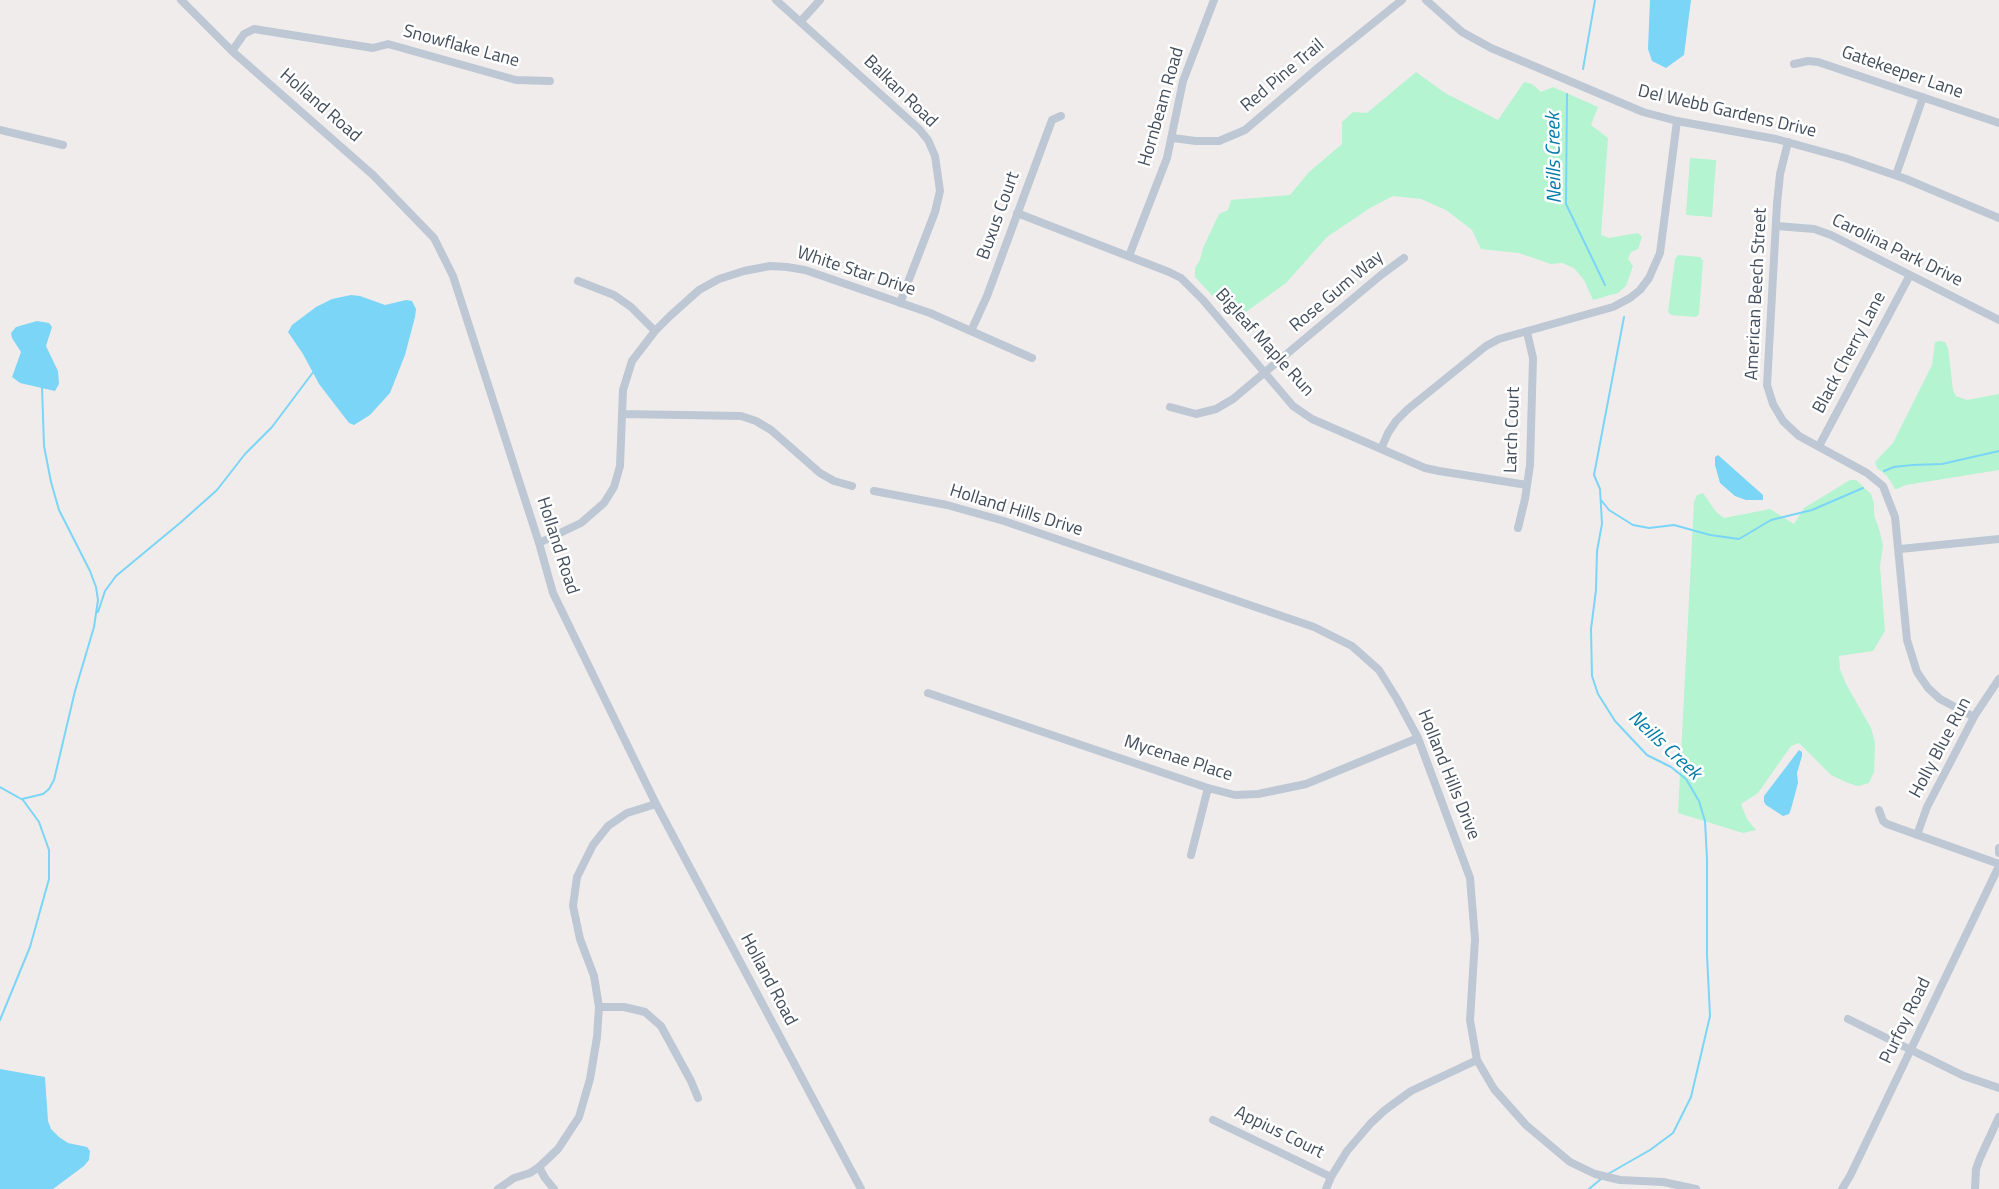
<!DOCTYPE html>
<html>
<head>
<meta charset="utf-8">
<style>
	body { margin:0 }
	canvas { display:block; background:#f0ecec }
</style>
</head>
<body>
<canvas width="1999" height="1189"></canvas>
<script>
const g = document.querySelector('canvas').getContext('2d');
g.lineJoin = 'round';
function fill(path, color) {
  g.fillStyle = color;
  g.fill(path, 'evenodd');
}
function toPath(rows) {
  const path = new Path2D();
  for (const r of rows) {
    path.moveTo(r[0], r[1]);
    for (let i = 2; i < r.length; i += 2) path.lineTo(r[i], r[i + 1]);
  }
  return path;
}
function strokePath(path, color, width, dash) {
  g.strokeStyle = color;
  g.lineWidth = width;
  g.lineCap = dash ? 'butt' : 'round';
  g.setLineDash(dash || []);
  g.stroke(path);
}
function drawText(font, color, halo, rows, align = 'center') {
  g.font = font + ' "Titillium Web",sans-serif';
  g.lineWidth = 5;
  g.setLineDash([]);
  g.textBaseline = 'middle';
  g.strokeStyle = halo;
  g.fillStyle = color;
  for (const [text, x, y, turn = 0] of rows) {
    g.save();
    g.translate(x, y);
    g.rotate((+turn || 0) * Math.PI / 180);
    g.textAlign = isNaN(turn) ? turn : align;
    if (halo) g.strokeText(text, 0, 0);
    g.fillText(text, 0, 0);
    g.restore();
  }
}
const green = toPath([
	[1416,72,1445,93,1498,120,1524,82,1532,84,1541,92,1553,87,1598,107,1591,125,1608,138,1601,235,1609,238,1638,233,1642,237,1638,249,1631,252,1628,259,1633,266,1626,286,1618,293,1593,300,1584,280,1574,268,1562,263,1551,264,1519,253,1481,249,1472,230,1446,210,1421,199,1393,196,1370,208,1327,237,1286,283,1235,320,1195,277,1195,268,1200,260,1203,248,1219,214,1228,210,1231,200,1290,195,1309,172,1342,144,1342,122,1353,112,1367,113],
	[1690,158,1716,160,1712,217,1686,215],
	[1678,255,1700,257,1703,261,1699,314,1696,317,1671,315,1668,312,1675,259],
	[1940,341,1945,342,1948,348,1953,390,1956,396,1967,400,1999,394,1999,470,1906,485,1897,489,1895,489,1887,476,1877,468,1875,462,1893,443,1932,365,1935,342],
	[1850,480,1856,480,1871,494,1874,503,1874,515,1880,532,1883,546,1880,566,1885,631,1873,651,1839,656,1840,669,1846,684,1871,728,1875,743,1874,772,1869,783,1858,786,1848,783,1831,775,1799,743,1791,746,1758,793,1741,804,1747,819,1756,830,1743,833,1678,813,1694,502,1697,495,1703,493,1716,512,1724,518,1770,509,1794,524,1804,508]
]);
const water = toPath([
	[1650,0,1691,0,1684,55,1666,68,1652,61,1648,49],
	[351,295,360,296,385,305,406,300,412,301,416,309,415,317,405,355,390,393,370,415,354,425,349,423,319,384,303,354,288,332,292,325,316,307,332,299],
	[37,321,49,323,52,327,46,346,58,371,59,384,55,391,20,383,12,377,21,352,12,338,11,333,16,327],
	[1718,455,1763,495,1763,500,1746,500,1735,496,1720,483,1715,465,1715,457],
	[1799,750,1802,752,1802,756,1797,773,1798,783,1791,809,1789,814,1783,816,1766,805,1764,802,1764,796],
	[0,1069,45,1077,48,1121,51,1129,59,1137,68,1143,87,1147,90,1151,89,1160,84,1166,53,1189,0,1189]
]);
const stream = toPath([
	[1583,69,1595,0],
	[1567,94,1566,204,1605,285],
	[1884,471,1894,467,1912,465,1942,464,1999,451],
	[1601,500,1609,510,1633,525,1649,528,1674,525,1710,535,1739,539,1771,520,1812,510,1863,488],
	[98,612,105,591,116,576,180,523,217,490,245,454,272,427,314,371],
	[0,787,23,800,39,822,49,850,49,879,30,947,0,1020],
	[22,799,43,794,49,789,54,780,75,691,94,627,98,600,96,587,90,571,59,510,51,482,44,446,42,386],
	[1608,1174,1650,1150,1673,1133,1691,1097,1710,1016,1707,955,1707,859,1705,821,1699,801,1686,779,1671,767,1647,755,1615,721,1598,694,1592,676,1591,629,1596,590,1597,551,1602,524,1600,489,1594,475,1624,317],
	[1589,1189,1601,1179]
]);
const minor = toPath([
	[181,0,232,51,373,175,434,238,453,276,539,543,553,593,656,804,861,1189],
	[776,0,919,129,928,140,935,156,940,191,935,212,900,303],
	[1426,0,1462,32,1491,48,1643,112,1677,121,1776,139,1845,158,1906,179,1999,218],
	[801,21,820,0],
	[232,51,244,34,254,29,373,48,388,44,516,80,550,81],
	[1794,64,1808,61,1818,62,1999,123],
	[0,130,63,145],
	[1173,138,1196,141,1219,141,1245,130,1320,66,1402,0],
	[1788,142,1780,174,1777,204,1767,385,1773,404,1783,421,1799,436,1867,473,1883,486,1895,517,1907,640,1917,672,1928,688,1940,699,1974,717],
	[1896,175,1923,97],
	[1017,213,1169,272,1181,278,1203,300,1293,406,1312,419,1425,468,1439,471,1527,485],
	[1777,226,1814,229,1831,235,1999,320],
	[1129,256,1167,158,1183,81,1214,0],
	[578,281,614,295,631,307,655,331],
	[971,331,987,296,1052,120,1061,116],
	[1170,407,1196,414,1216,409,1233,399,1381,275,1404,258],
	[623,414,741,416,756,421,771,430,820,473,834,481,852,486],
	[1819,446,1910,275],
	[1381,449,1388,433,1396,421,1408,409,1486,346,1499,339,1613,307,1630,298,1640,290,1649,278,1660,253,1677,121],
	[874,491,947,505,1004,521,1314,627,1352,646,1379,670,1397,699,1418,738,1470,878,1475,939,1470,1020,1477,1060,1494,1089,1526,1125,1570,1162,1595,1174,1620,1180,1663,1182,1696,1189],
	[1518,528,1525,499,1530,465,1533,358,1527,332],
	[539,543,581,523,604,503,614,487,620,466,623,390,632,361,655,331,670,316,699,290,719,279,744,271,770,266,787,267,805,270,930,313,1032,358],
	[1900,549,1999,539],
	[928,693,1208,788,1235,795,1258,794,1306,784,1418,738],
	[1879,810,1883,821,1887,824,1999,864],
	[1917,835,1927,807,1975,715,1999,679],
	[1999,848,1999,853],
	[1191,855,1208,788],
	[599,1007,624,1007,645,1012,661,1026,691,1081,698,1098],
	[1848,1019,1964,1076,1999,1088],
	[1213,1120,1331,1177],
	[539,1167,545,1178,554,1189],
	[498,1189,514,1178,530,1173,539,1167,558,1149,579,1117,590,1079,597,1037,599,1007,594,976,580,939,573,906,577,877,593,845,608,826,627,813,656,804],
	[1326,1189,1331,1177,1347,1151,1371,1123,1385,1110,1411,1091,1477,1060],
	[1842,1189,1850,1176,1999,866],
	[1975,1189,1976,1169,1980,1158,1999,1117]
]);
const streetNames = [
	["Snowflake Lane",461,47,15],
	["Gatekeeper Lane",1902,73,19],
	["Red Pine Trail",1283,76,-40],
	["Balkan Road",900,92,44],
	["Holland Road",320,106,41],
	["Hornbeam Road",1162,107,-74],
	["Del Webb Gardens Drive",1727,112,13],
	["Buxus Court",999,216,-70],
	["Carolina Park Drive",1897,251,26],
	["White Star Drive",856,272,18],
	["Rose Gum Way",1337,292,-40],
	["American Beech Street",1757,294,-87],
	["Bigleaf Maple Run",1264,343,48],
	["Black Cherry Lane",1850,353,-62],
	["Larch Court",1513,430,-88],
	["Holland Hills Drive",1016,511,17],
	["Holland Road",557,546,72],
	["Holly Blue Run",1941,748,-62],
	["Mycenae Place",1178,759,18],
	["Holland Hills Drive",1448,775,68],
	["Holland Road",768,980,62],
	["Purfoy Road",1906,1021,-64],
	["Appius Court",1279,1133,26]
];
const waterNames = [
	["Neills Creek",1555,158,-91],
	["Neills Creek",1664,746,43]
];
fill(green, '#b4f4d1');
fill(water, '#7bd5f6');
strokePath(stream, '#7bd5f6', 2);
strokePath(minor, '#bec8d4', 8);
drawText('18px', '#434e5c', '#fff', streetNames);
drawText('italic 20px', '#017baa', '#fff', waterNames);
</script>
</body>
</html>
